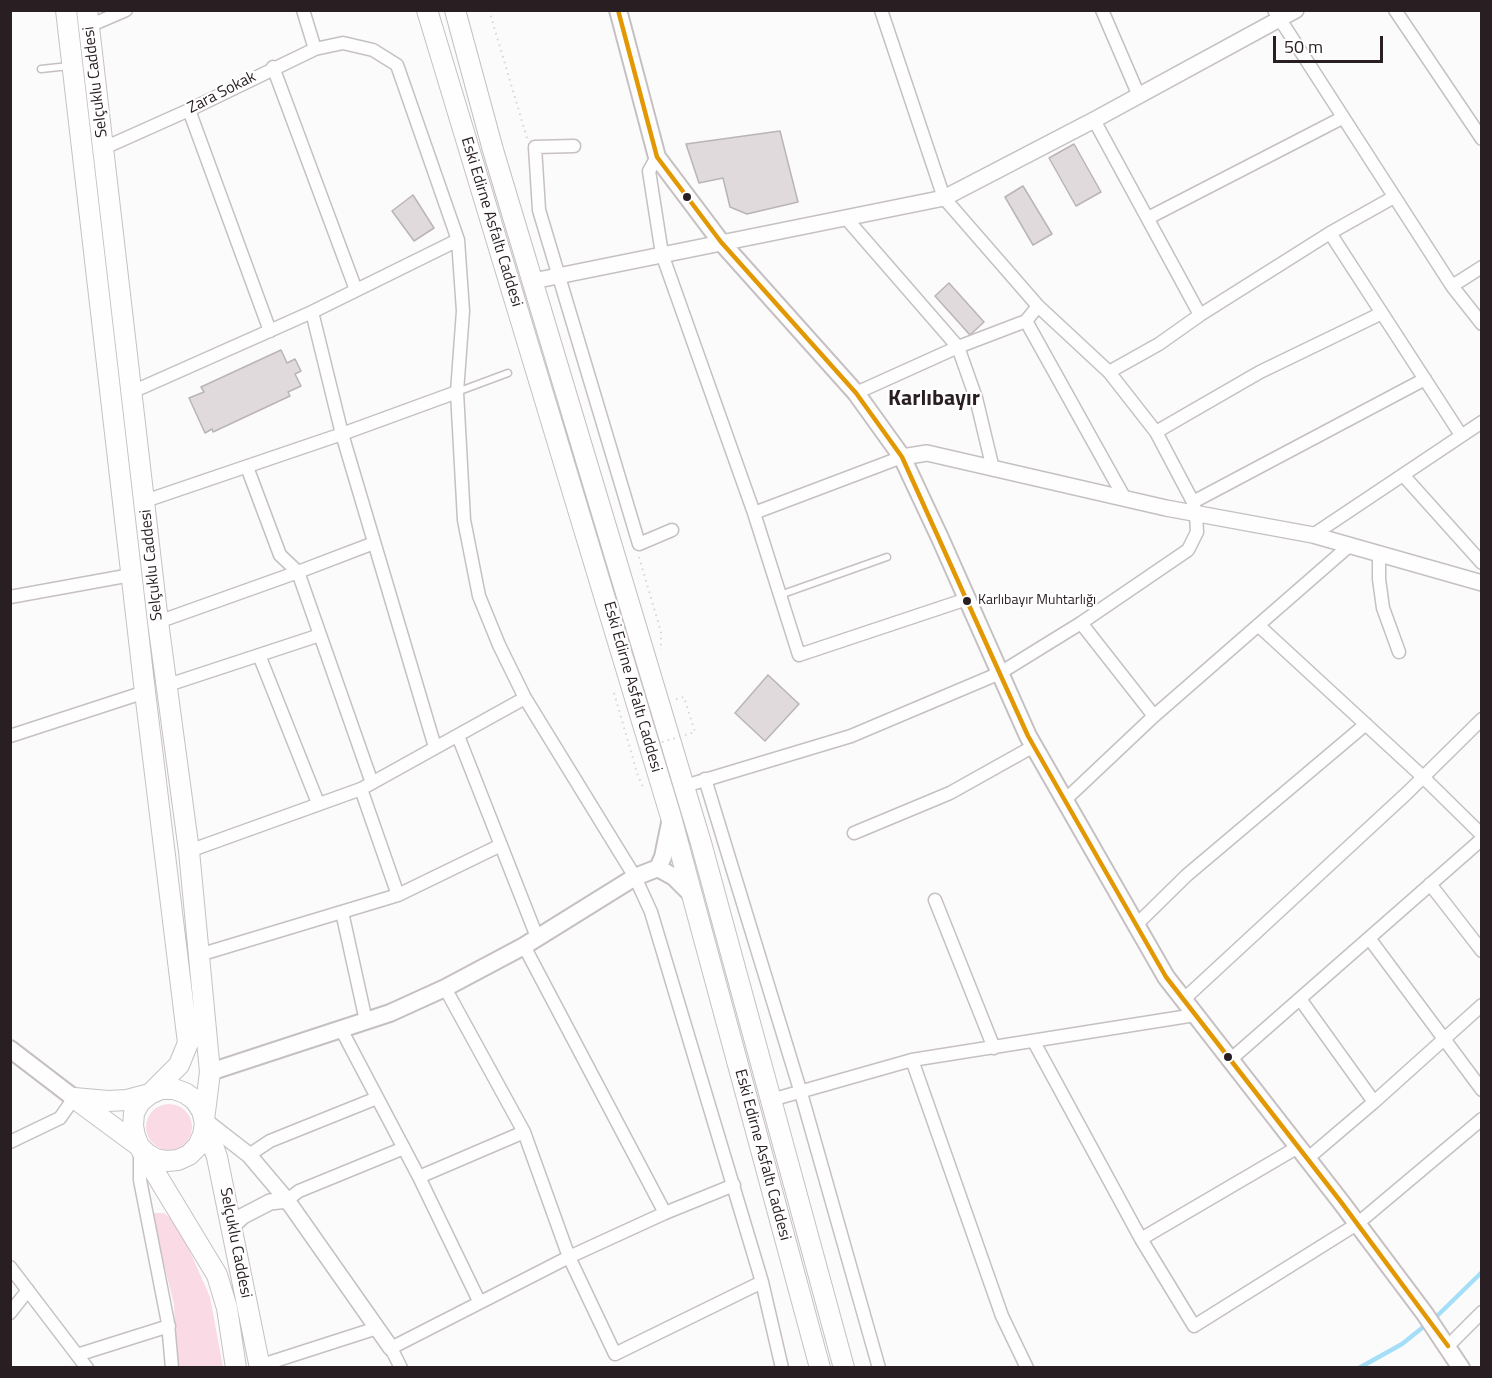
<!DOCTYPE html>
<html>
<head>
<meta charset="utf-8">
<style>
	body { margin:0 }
	#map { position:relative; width:1492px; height:1378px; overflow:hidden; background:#fbfbfb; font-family:"Titillium Web",sans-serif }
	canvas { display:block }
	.frame { position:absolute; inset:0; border:12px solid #291e21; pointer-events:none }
	.scale { position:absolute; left:1273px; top:36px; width:110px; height:27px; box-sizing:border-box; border:3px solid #291e21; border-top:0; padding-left:8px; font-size:18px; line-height:21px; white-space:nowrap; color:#291e21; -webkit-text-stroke:4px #fff; paint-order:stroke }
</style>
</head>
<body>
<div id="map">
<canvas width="1492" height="1378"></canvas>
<div class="frame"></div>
<div class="scale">50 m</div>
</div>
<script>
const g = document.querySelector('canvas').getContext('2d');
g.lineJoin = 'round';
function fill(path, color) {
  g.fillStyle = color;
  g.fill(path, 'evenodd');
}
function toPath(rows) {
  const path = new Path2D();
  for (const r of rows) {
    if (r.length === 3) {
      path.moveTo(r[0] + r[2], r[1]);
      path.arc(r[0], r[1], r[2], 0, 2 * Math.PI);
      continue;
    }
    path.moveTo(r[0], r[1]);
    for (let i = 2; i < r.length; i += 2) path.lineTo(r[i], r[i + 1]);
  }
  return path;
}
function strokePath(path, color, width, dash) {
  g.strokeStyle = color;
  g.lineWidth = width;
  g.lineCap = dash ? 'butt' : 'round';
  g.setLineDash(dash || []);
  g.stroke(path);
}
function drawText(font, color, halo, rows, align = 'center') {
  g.font = font + ' "Titillium Web",sans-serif';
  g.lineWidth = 4.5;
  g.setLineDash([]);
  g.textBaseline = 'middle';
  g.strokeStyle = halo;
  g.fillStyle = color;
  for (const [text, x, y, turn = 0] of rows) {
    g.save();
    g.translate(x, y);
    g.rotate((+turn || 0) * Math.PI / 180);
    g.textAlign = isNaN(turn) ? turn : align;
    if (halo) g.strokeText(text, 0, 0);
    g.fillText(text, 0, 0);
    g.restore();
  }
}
const green = toPath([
	[169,1127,23],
	[151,1213,164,1213,175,1222,192,1256,210,1297,223,1367,177,1367,174,1304]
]);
const stream = toPath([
	[1434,1319,1482,1272],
	[1359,1368,1402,1344,1427,1324]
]);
const building = toPath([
	[780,131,798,202,747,214,730,207,723,178,699,183,686,144,780,131],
	[1074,144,1101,192,1076,206,1049,158,1074,144],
	[1023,186,1052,234,1033,245,1005,197,1023,186],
	[413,195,434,228,414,241,392,211,413,195],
	[949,283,984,322,970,335,935,296,949,283],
	[281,350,287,363,295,359,301,371,295,374,301,386,288,392,290,396,213,432,212,429,205,433,189,398,204,392,201,387,281,350],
	[768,675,799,704,765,741,735,713,768,675]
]);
const path = toPath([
	[489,10,527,138],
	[639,557,661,632,661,650],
	[614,693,638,776,643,787],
	[676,699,684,697,695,732]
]);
const service = toPath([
	[41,69,69,66],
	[457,392,508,373],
	[780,595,887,557]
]);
const minor = toPath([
	[303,10,315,49],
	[1102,10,1139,96],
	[1274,10,1452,286,1482,324],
	[1395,10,1482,139],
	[89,26,126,10],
	[273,67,356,290],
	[189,110,270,331],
	[1094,120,1200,315],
	[574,146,535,147,539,210,639,544,672,530],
	[104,148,189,110,315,49,343,43,373,50,397,65,458,240,463,311,457,392,464,520,479,596,499,645,525,698,635,877,651,912,762,1282,782,1368],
	[657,157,649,171,662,254,754,513,799,655,967,599],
	[845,217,958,347,976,398,993,469],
	[1148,218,1342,118],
	[1330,233,1461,435],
	[1452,286,1482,267],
	[1038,306,1026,321,1124,497],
	[312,312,342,434,435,747],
	[1109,372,1159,344,1200,315,1330,233,1394,197],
	[132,392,312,312,458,240],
	[856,393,958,347,1026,321],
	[1156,432,1260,372,1382,313],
	[247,467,280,555,298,572,372,783],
	[1403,475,1482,563],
	[145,501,342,434,457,392],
	[1193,502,1425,379],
	[754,513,902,457],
	[1313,535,1482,422],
	[1379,554,1379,579,1383,608,1399,652],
	[10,597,131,575],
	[158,622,298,572,374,543],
	[1081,623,1154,716],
	[1258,625,1423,777,1482,835],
	[259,655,318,803],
	[168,685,320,635],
	[10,736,145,692],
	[458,736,537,937],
	[705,779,801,1093,879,1368],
	[685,786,851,736,1000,673,1081,623,1188,550,1197,532,1196,514,1193,502,1156,432,1109,372,1038,306,944,198,881,10],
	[361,789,398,895],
	[1065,800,1154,716,1349,546],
	[854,833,950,793,1034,746],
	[189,851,361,789,525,698],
	[1430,884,1482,951],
	[935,900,994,1048],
	[342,912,366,1021],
	[1136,925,1187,875,1366,724],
	[1369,938,1482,1090],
	[524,946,665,1213],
	[199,955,398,895,501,845],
	[445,988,524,1132,569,1257,615,1354,762,1282],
	[1300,999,1374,1102],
	[1183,1000,1407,793,1482,719],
	[341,1029,419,1177,479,1301],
	[1034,1042,1141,1239,1194,1326,1357,1224,1482,1119],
	[912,1060,1002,1316,1027,1368],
	[1230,1060,1482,839],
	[771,1100,912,1060,1195,1015],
	[10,1142,60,1118,74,1098],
	[140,1150,140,1180,168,1323,172,1368],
	[249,1155,270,1141,377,1098],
	[1307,1159,1374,1102,1482,1005],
	[419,1177,524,1132],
	[287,1200,299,1191,404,1148],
	[1141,1239,1298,1147],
	[10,1267,87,1368],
	[10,1313,28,1290],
	[1448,1346,1482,1312],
	[77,1355,169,1326],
	[259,1366,377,1328],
	[401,1368,391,1348,569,1257,665,1213,734,1185]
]);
const tertiary = toPath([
	[533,281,944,198,1094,120,1296,10],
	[902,457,927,453,1166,508,1313,535,1482,583],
	[204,1120,249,1155,287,1200,391,1348],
	[231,1227,243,1216,270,1202,287,1200]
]);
const secondary = toPath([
	[618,10,657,157,721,242,856,393,902,457,940,538,1028,736,1166,977,1341,1202,1425,1314,1461,1368],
	[658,868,674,877,692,895],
	[10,1049,74,1098],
	[210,1072,390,1013,445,988,524,946,635,877,658,868,663,857,671,818]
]);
const primary = toPath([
	[66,10,145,692,188,1043,179,1065,150,1094,140,1102,134,1113,133,1126,135,1136,139,1146,147,1154,156,1159,167,1161,178,1160,189,1155,198,1146,203,1135,205,1123,202,1111,195,1100,185,1093,174,1089,161,1089,150,1094,127,1100,108,1101,74,1098],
	[87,10,158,622,189,851,210,1072,204,1120,217,1157,260,1368],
	[74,1098,139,1146,217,1275,227,1308,236,1368]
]);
const trunk = toPath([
	[427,10,671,817,820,1368],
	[455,10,493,150,701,843,844,1368]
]);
const pathBridge = toPath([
	[639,749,695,732]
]);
const bus1 = toPath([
	[618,10,657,157,721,242,856,393,902,457,1028,736,1166,977,1341,1202,1448,1346]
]);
const markers = [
	[687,197,5,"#291e21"],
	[967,601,5,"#291e21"],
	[1228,1057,5,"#291e21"]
];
const busNames = [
	["Karlıbayır Muhtarlığı",978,601]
];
const streetNames = [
	["Selçuklu Caddesi",96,82,-97],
	["Zara Sokak",222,93,-27],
	["Eski Edirne Asfaltı Caddesi",491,222,73],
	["Selçuklu Caddesi",152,565,-96],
	["Eski Edirne Asfaltı Caddesi",632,687,74],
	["Eski Edirne Asfaltı Caddesi",762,1155,75],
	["Selçuklu Caddesi",235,1243,79]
];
const districtNames = [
	["Karlıbayır",934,400]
];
fill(green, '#fadbe5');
strokePath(stream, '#a4dff7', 4.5);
fill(building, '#e1dadc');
strokePath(building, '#bab4b6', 1.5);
strokePath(service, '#c6c0c2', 9);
strokePath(minor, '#c6c0c2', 15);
strokePath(tertiary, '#c6c0c2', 18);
strokePath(secondary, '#c6c0c2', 20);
strokePath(primary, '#c6c0c2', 22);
strokePath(trunk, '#c6c0c2', 22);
strokePath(path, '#d6d6d6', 2, [1.5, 4.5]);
strokePath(service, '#fefefe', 6);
strokePath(minor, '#fefefe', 12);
strokePath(tertiary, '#fefefe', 15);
strokePath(secondary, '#fefefe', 16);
strokePath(primary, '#fefefe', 20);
strokePath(trunk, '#fefefe', 20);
strokePath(pathBridge, '#d6d6d6', 2, [1.5, 4.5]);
strokePath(bus1, '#e29803', 4.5);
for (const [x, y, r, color] of markers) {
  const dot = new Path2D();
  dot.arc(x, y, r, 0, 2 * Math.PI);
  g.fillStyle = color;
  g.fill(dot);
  strokePath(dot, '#fff', 2);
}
drawText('14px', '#291e21', '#fff', busNames, 'left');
drawText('16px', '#291e21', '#fff', streetNames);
drawText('bold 22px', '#291e21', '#fff', districtNames);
</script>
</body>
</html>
